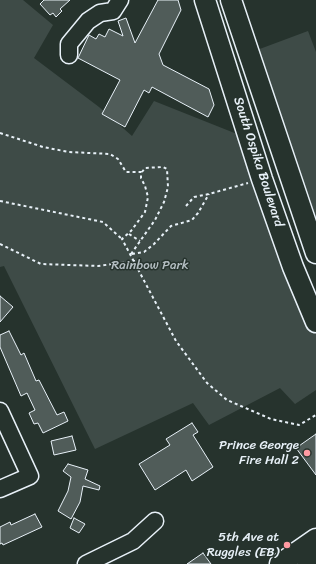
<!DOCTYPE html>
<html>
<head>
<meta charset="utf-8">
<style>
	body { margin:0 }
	canvas { display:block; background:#26332d }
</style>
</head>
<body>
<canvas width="316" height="564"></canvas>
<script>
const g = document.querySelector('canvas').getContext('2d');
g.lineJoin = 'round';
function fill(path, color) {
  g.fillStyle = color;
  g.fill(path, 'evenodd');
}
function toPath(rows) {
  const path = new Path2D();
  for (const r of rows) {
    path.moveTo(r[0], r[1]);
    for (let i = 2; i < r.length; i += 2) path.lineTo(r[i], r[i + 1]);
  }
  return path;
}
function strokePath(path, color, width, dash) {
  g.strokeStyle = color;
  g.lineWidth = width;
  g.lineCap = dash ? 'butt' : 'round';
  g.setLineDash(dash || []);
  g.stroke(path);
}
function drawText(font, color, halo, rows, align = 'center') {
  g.font = font + ' Sriracha,sans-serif';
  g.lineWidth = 3;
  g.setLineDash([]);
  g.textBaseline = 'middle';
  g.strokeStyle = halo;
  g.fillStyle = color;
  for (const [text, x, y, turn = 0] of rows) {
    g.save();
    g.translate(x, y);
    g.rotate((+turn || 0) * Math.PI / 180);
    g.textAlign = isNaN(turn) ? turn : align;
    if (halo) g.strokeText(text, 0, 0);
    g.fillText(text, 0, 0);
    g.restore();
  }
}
const green = toPath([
	[0,0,23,0,53,25,34,58,99,107,132,136,154,101,247,138,316,332,316,390,295,404,280,388,209,425,193,403,95,449,4,266,0,267],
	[308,31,316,52,316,261,249,53]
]);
const building = toPath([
	[44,0,70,0,60,9,62,11,56,17,53,13,50,15,40,4,44,0],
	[158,0,178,0,181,10,159,54,163,65,209,89,214,105,208,117,152,87,149,93,144,90,125,127,102,114,120,80,78,58,89,35,96,39,99,34,105,37,109,29,123,36,118,21,126,18,135,43,158,0],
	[0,296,13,307,0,322,0,296],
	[9,331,21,355,24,353,36,381,39,380,57,415,64,412,68,421,43,433,38,423,34,424,29,413,35,410,27,393,21,396,0,347,0,335,9,331],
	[192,423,198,432,193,435,213,467,192,481,186,470,155,490,139,464,170,445,166,439,192,423],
	[316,434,316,475,296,448,316,434],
	[72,436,76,450,54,455,51,441,72,436],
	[68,464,88,470,85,479,100,486,99,490,83,486,80,502,71,519,58,511,68,491,71,477,63,471,68,464],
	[35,514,42,527,3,545,2,543,0,544,0,527,10,522,11,525,35,514],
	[74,518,85,524,79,533,70,528,74,518],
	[203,553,211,564,187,564,203,553]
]);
const path = toPath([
	[0,133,43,147,69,152,110,154,118,159,126,172,141,172,141,178,145,186,148,197,145,212,131,231,122,239,176,341,207,383,227,400,271,419,299,425,316,415],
	[0,201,103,222,122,239],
	[186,206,194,197,209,194,248,183],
	[129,234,140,241],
	[0,244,41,264,98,266,135,261],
	[131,254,155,220,164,202,168,187,167,169,163,167,145,168,142,172],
	[132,254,144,252,154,244,171,226,192,220,198,213,209,194]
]);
const minor = toPath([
	[69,55,69,44,88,21,100,13,113,11,120,0],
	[0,411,30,476,0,489],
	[86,564,133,541,155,521]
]);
const major = toPath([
	[205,0,262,179,293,267,316,322],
	[231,0,316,253],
	[280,564,316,539],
	[308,564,316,558]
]);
const markers = [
	[307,453,4,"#ff9aa2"],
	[287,545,4,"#ff9aa2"]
];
const streetNames = [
	["South Ospika Boulevard",258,162,72]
];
const parkNames = [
	["Rainbow Park",150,266]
];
const poiNames = [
	["Prince George",299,446],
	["Fire Hall 2",299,461],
	["5th Ave at",279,538],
	["Ruggles (EB)",279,553]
];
fill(green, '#3e4b47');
fill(building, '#505c59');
strokePath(building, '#e8f1f8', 1);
strokePath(minor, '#e8f1f8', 19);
strokePath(major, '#e8f1f8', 23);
strokePath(path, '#e8f1f8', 2, [3, 3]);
strokePath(minor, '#26332d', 16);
strokePath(major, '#26332d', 20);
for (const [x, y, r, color] of markers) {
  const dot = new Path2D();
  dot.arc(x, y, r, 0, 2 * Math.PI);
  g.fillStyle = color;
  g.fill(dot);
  strokePath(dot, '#26332d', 1.5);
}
drawText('13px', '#e8f1f8', '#26332d', streetNames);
drawText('13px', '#b5bfc3', '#26332d', parkNames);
drawText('13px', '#e8f1f8', '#26332d', poiNames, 'right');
</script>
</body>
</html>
